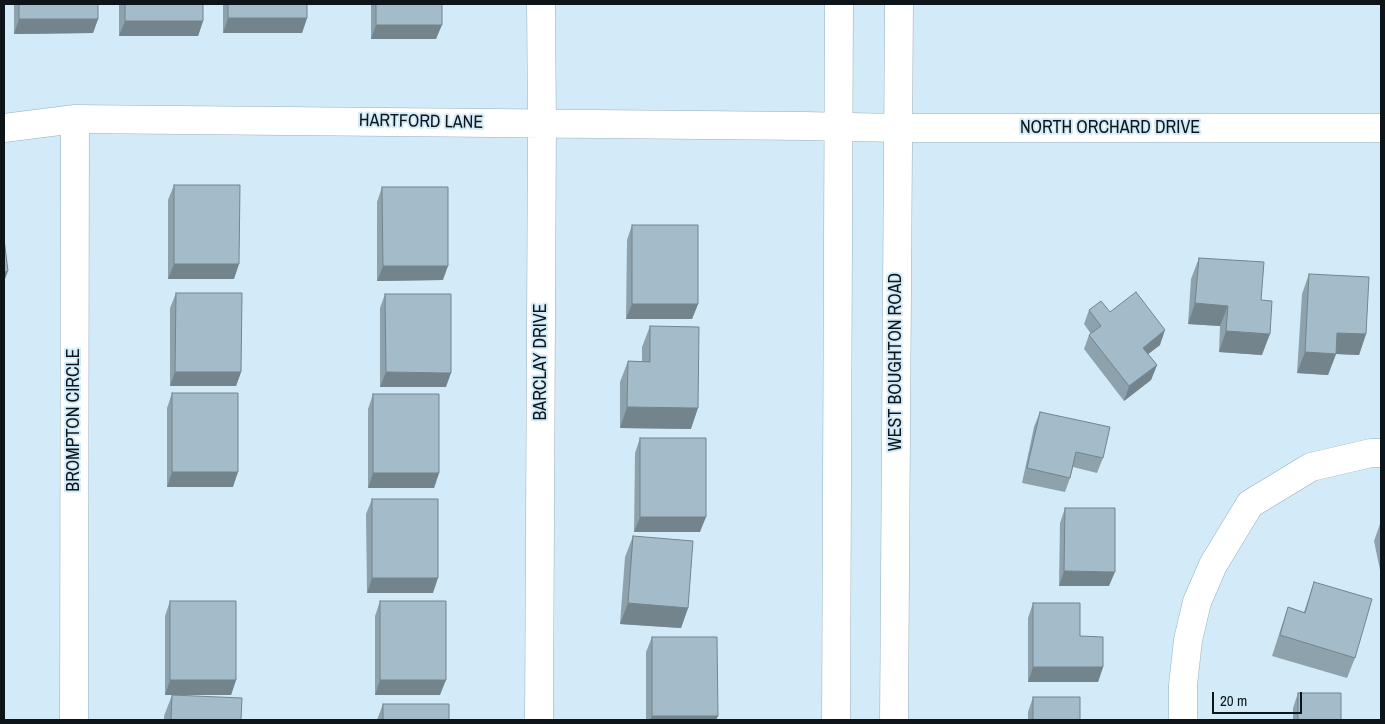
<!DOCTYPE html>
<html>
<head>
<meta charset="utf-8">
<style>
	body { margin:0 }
	#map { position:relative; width:1385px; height:724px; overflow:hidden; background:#d3ebf9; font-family:"Archivo Narrow",sans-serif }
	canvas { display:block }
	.frame { position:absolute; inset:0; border:5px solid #0d151a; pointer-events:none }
	.scale { position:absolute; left:1212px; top:692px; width:90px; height:22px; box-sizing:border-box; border:2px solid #0d151a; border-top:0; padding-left:6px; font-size:15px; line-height:18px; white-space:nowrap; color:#0d151a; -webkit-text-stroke:4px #d3ebf9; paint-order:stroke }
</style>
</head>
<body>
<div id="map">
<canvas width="1385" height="724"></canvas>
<div class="frame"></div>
<div class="scale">20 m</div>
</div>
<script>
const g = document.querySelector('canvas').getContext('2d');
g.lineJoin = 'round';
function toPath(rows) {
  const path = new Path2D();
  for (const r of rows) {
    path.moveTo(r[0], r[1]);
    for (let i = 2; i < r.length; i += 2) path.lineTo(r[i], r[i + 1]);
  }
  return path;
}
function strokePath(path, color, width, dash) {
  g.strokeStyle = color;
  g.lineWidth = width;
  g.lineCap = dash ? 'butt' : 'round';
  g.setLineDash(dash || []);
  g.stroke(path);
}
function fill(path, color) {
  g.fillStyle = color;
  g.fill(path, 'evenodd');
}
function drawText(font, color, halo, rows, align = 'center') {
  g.font = font + ' "Archivo Narrow",sans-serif';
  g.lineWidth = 4;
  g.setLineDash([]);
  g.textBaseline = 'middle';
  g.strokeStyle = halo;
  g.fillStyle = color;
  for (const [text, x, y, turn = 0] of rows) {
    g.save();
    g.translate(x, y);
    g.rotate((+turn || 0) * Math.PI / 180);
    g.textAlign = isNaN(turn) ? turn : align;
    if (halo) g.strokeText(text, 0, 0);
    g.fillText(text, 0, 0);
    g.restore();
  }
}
const minor = toPath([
	[4,128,75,119,804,126,898,128,1381,128],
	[74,720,75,119],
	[539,720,542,123,541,4],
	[1183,720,1183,685,1188,640,1197,602,1213,565,1250,504,1311,467,1371,453,1381,453]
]);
const major = toPath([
	[836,720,839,4],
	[894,720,899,4]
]);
const wall = toPath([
	[14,4,98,4,98,19,93,33,14,34],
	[119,4,203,4,203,21,198,36,119,36],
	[223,4,307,4,307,18,302,33,223,33],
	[371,4,442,4,436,39,371,39],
	[174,185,234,279,168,279,168,200],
	[382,187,443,280,377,281,377,202],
	[632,225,698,304,692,319,626,319,627,240],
	[1199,258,1261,300,1262,355,1219,352,1220,326,1188,324,1191,279],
	[1309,274,1366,334,1359,355,1336,354,1328,375,1297,373,1302,294],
	[176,293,241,372,236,386,170,386,170,308],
	[385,294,446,387,380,387,380,308],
	[1089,310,1110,312,1160,345,1148,354,1157,365,1151,380,1124,401,1084,349,1089,335,1091,334,1084,324],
	[650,326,691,429,620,428,620,382,628,361,642,361,642,347],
	[172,393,233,487,167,487,167,408],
	[373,394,439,473,434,488,368,488,368,409],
	[1040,412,1103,458,1097,473,1073,467,1070,478,1065,492,1022,483,1034,427],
	[640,438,700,532,634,532,635,453],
	[372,499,433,593,367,593,366,514],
	[1065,508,1109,586,1059,586,1060,523],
	[1381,521,1381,575,1374,541],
	[633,536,688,608,681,628,620,624,625,557],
	[1314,582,1355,658,1347,678,1272,656,1281,628,1288,607,1304,612],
	[170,601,236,680,231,695,165,695,165,616],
	[380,601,440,695,375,695,375,616],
	[1033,603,1080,636,1103,667,1098,682,1028,682,1028,618],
	[652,637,718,716,716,720,646,720,646,652],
	[1298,693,1341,720,1293,720,1293,708],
	[172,695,241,720,164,720,164,716],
	[1033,697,1080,720,1028,720,1028,712],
	[383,704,449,720,377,720]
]);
const shadedWall = toPath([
	[228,18,307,18,302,33,223,33],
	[19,19,98,19,93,33,14,34],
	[125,21,203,21,198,36,119,36],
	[376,25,442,25,436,39,371,39],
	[174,264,239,264,234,279,168,279],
	[383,266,448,266,443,280,377,281],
	[8,271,4,282,4,272],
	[1195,303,1228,306,1220,326,1188,324],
	[632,304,698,304,692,319,626,319],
	[1165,330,1160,345,1138,362,1143,348],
	[1226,331,1270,334,1262,355,1219,352],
	[1337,333,1366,334,1359,355,1336,354,1328,375,1297,373,1305,352],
	[1157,365,1151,380,1124,401,1129,386],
	[175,372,241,372,236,386,170,386],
	[386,372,451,373,446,387,380,387],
	[627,407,698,408,691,429,620,428],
	[172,472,238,472,233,487,167,487],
	[373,473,439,473,434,488,368,488],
	[640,517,706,517,700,532,634,532],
	[1064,571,1115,572,1109,586,1059,586],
	[372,578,438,578,433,593,367,593],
	[628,603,688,608,681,628,620,624],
	[1033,667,1103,667,1098,682,1028,682],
	[170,680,236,680,231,695,165,695],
	[380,680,446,680,440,695,375,695],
	[652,716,718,716,716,720,650,720]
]);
const building = toPath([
	[19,4,98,4,98,19,19,19,19,4],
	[125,4,203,4,203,21,125,21,125,4],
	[228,4,307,4,307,18,228,18,228,4],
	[376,4,442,4,442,25,376,25,376,4],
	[174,185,240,185,239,264,174,264,174,185],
	[382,187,448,187,448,266,383,266,382,187],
	[632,225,698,225,698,304,632,304,632,225],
	[4,239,8,271,4,272,4,239],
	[1199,258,1264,262,1261,300,1272,301,1270,334,1226,331,1228,306,1195,303,1199,258],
	[1309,274,1369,277,1366,334,1337,333,1336,354,1305,352,1309,274],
	[1136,292,1165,330,1143,348,1157,365,1129,386,1089,335,1101,326,1089,310,1101,301,1110,312,1136,292],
	[176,293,242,293,241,372,175,372,176,293],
	[385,294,451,294,451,373,386,372,385,294],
	[650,326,699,327,698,408,627,407,628,361,650,362,650,326],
	[172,393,238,393,238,472,172,472,172,393],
	[373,394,439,394,439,473,373,473,373,394],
	[1040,412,1110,427,1103,458,1076,452,1070,478,1027,468,1040,412],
	[640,438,706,438,706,517,640,517,640,438],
	[372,499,438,499,438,578,372,578,372,499],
	[1065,508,1115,508,1115,572,1064,571,1065,508],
	[633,536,693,541,688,608,628,603,633,536],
	[1314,582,1372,599,1355,658,1280,635,1288,607,1305,613,1314,582],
	[170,601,236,601,236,680,170,680,170,601],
	[380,601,446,601,446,680,380,680,380,601],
	[1033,603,1080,603,1080,636,1103,637,1103,667,1033,667,1033,603],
	[652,637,717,637,718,716,652,716,652,637],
	[1298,693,1341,693,1341,720,1298,720,1298,693],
	[172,695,242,698,241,720,171,720,172,695],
	[1033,697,1080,697,1080,720,1033,720,1033,697],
	[383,704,449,704,449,720,383,720,383,704]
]);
const streetNames = [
	["HARTFORD LANE",421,122,1],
	["NORTH ORCHARD DRIVE",1110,128],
	["BARCLAY DRIVE",541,362,-90],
	["WEST BOUGHTON ROAD",896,362,-90],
	["BROMPTON CIRCLE",74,420,-90]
];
strokePath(minor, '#97afbc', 29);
strokePath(major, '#97afbc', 29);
strokePath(minor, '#fff', 28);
strokePath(major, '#fff', 28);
fill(wall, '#8da2ad');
fill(shadedWall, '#73848d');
fill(building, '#a4bcc9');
strokePath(building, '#73848d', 1);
drawText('18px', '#0d151a', '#d3ebf9', streetNames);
</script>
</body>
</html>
